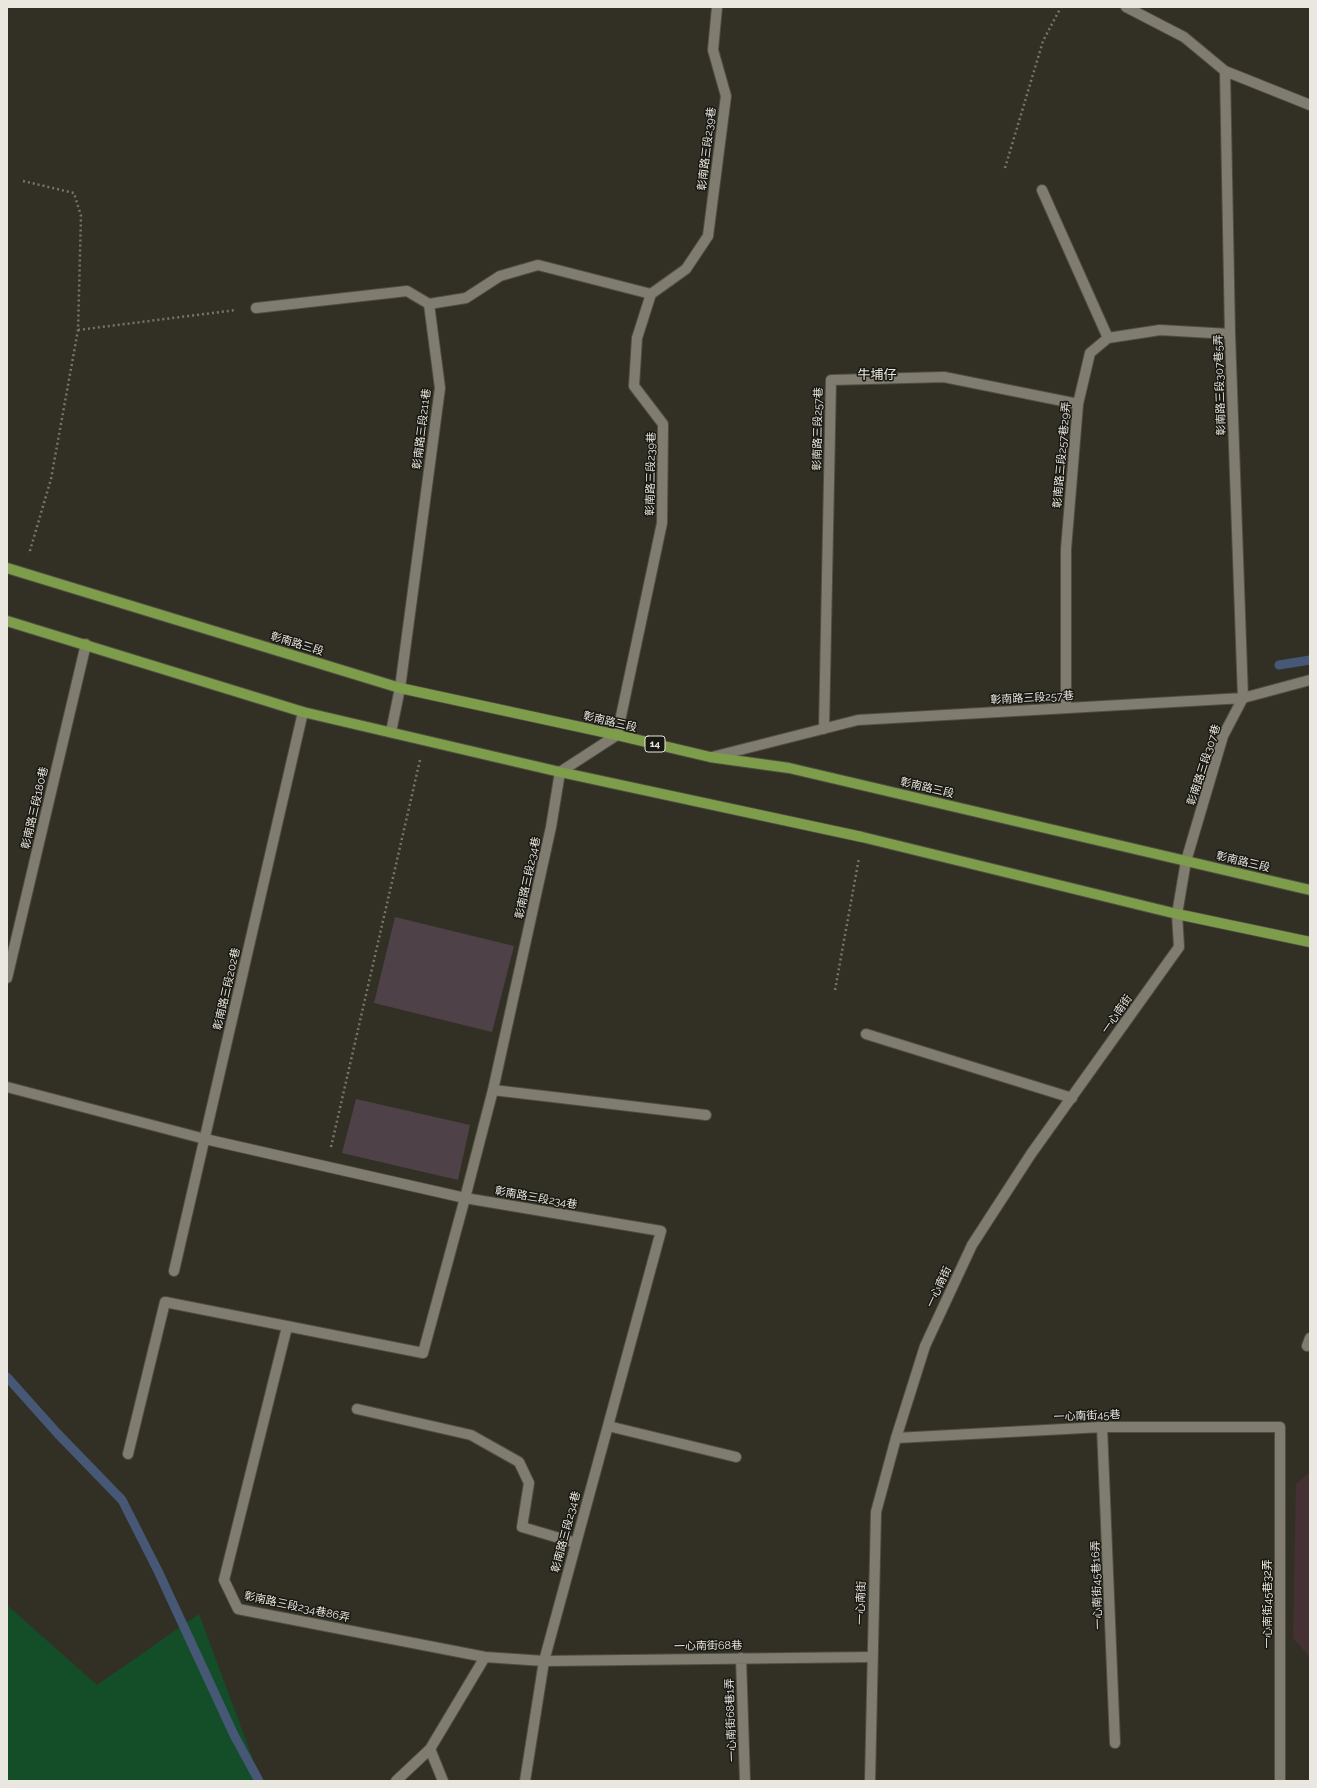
<!DOCTYPE html>
<html>
<head>
<meta charset="utf-8">
<style>
	body { margin:0 }
	#map { position:relative; width:1317px; height:1788px; overflow:hidden; background:#323024; font-family:Raleway,sans-serif }
	canvas { display:block }
	.frame { position:absolute; inset:0; border:8px solid #e9e7e0; pointer-events:none }
</style>
</head>
<body>
<div id="map">
<canvas width="1317" height="1788"></canvas>
<div class="frame"></div>
</div>
<script>
const g = document.querySelector('canvas').getContext('2d');
g.lineJoin = 'round';
function fill(path, color) {
  g.fillStyle = color;
  g.fill(path, 'evenodd');
}
function toPath(rows) {
  const path = new Path2D();
  for (const r of rows) {
    path.moveTo(r[0], r[1]);
    for (let i = 2; i < r.length; i += 2) path.lineTo(r[i], r[i + 1]);
  }
  return path;
}
function strokePath(path, color, width, dash) {
  g.strokeStyle = color;
  g.lineWidth = width;
  g.lineCap = dash ? 'butt' : 'round';
  g.setLineDash(dash || []);
  g.stroke(path);
}
function drawText(font, color, halo, rows, align = 'center') {
  g.font = font + ' Raleway,"Noto Sans TC",sans-serif';
  g.lineWidth = 3;
  g.setLineDash([]);
  g.textBaseline = 'middle';
  g.strokeStyle = halo;
  g.fillStyle = color;
  for (const [text, x, y, turn = 0] of rows) {
    g.save();
    g.translate(x, y);
    g.rotate((+turn || 0) * Math.PI / 180);
    g.textAlign = isNaN(turn) ? turn : align;
    if (halo) g.strokeText(text, 0, 0);
    g.fillText(text, 0, 0);
    g.restore();
  }
}
const industrial = toPath([
	[1310,1472,1310,1657,1293,1638,1296,1484]
]);
const green = toPath([
	[7,1605,97,1685,199,1614,261,1781,7,1781]
]);
const stream = toPath([
	[1279,665,1310,660],
	[7,1377,58,1434,122,1500,158,1571,234,1735,259,1781]
]);
const building = toPath([
	[395,917,514,946,492,1032,374,1003],
	[356,1099,470,1125,458,1180,342,1153]
]);
const path = toPath([
	[1005,168,1043,41,1061,7],
	[23,181,74,193,81,216,78,330,51,479,29,554],
	[78,330,236,310],
	[835,990,859,858],
	[331,1147,420,760]
]);
const lane = toPath([
	[1126,7,1184,37,1225,71,1310,105],
	[1042,190,1108,338],
	[429,304,466,298,500,276,538,265,651,294],
	[256,308,407,291,429,304],
	[1066,708,1066,549,1078,404,1090,353,1108,338,1160,330,1230,334],
	[824,729,831,380,944,377,1078,404],
	[391,732,400,688,440,388,429,304],
	[712,757,858,720,1243,698,1310,680],
	[1186,861,1223,736,1243,698,1230,334,1225,71],
	[7,978,86,644],
	[866,1034,1072,1098],
	[7,1087,205,1139,465,1198,423,1353,165,1302,128,1454],
	[493,1090,706,1115],
	[174,1271,303,712],
	[287,1327,224,1580,238,1609,485,1657,544,1661,872,1657],
	[1307,1346,1310,1338],
	[357,1409,471,1435,519,1462,529,1483,522,1527,576,1543],
	[608,1426,736,1457],
	[1102,1427,1115,1743],
	[896,1438,1102,1427,1280,1427,1280,1781],
	[741,1658,745,1781],
	[430,1749,443,1781],
	[396,1781,430,1749,485,1657],
	[525,1781,544,1661,661,1231,465,1198,493,1090,551,827,560,772,617,735,662,523,663,424,634,386,637,338,651,294,686,269,708,236,726,96,713,50,717,7]
]);
const street = toPath([
	[870,1781,876,1512,896,1438,925,1346,972,1245,1031,1154,1179,947,1177,914,1186,861]
]);
const primary = toPath([
	[7,568,400,688,617,735,710,757,789,768,1310,890],
	[7,621,303,712,560,772,862,837,1177,914,1310,942]
]);
const shields = [
	[655,744,20]
];
const shieldNames = [
	["14",655,744]
];
const streetNames = [
	["彰南路三段239巷",707,149,-83],
	["彰南路三段307巷5弄",1220,385,-92],
	["彰南路三段211巷",422,429,-83],
	["彰南路三段257巷",818,429,-89],
	["彰南路三段257巷29弄",1062,455,-85],
	["彰南路三段239巷",651,474,-89],
	["彰南路三段",297,644,17],
	["彰南路三段257巷",1032,698,-3],
	["彰南路三段",610,722,13],
	["彰南路三段307巷",1204,765,-72],
	["彰南路三段",927,788,13],
	["彰南路三段180巷",35,808,-77],
	["彰南路三段",1243,862,13],
	["彰南路三段234巷",528,878,-78],
	["彰南路三段202巷",227,989,-77],
	["一心南街",1117,1014,-55],
	["彰南路三段234巷",536,1198,10],
	["一心南街",939,1287,-65],
	["一心南街45巷",1087,1416,-2],
	["彰南路三段234巷",566,1532,-75],
	["一心南街45巷16弄",1097,1585,-92],
	["一心南街",861,1603,-88],
	["一心南街45巷32弄",1268,1604,-90],
	["彰南路三段234巷86弄",297,1607,12],
	["一心南街68巷",708,1646,-1],
	["一心南街68巷1弄",731,1720,-92]
];
const quarterNames = [
	["牛埔仔",877,375]
];
fill(industrial, '#453134');
fill(green, '#134e29');
strokePath(stream, '#465875', 9);
fill(building, '#4e4148');
strokePath(lane, '#504e44', 12);
strokePath(street, '#504e44', 12);
strokePath(primary, '#504e44', 12);
strokePath(path, '#77756b', 2.5, [2, 3]);
strokePath(lane, '#807d70', 10);
strokePath(street, '#807d70', 10);
strokePath(primary, '#7d9d4a', 10);
for (const [x, y, w] of shields) {
  const box = new Path2D();
  box.roundRect(x - w / 2, y - 8, w, 16, 3);
  g.fillStyle = '#191812';
  g.fill(box);
  strokePath(box, '#e9e7e0', 1);
}
drawText('bold 10px', '#e9e7e0', null, shieldNames);
drawText('11px', '#e9e7e0', '#191812', streetNames);
drawText('13px', '#e9e7e0', '#191812', quarterNames);
</script>
</body>
</html>
